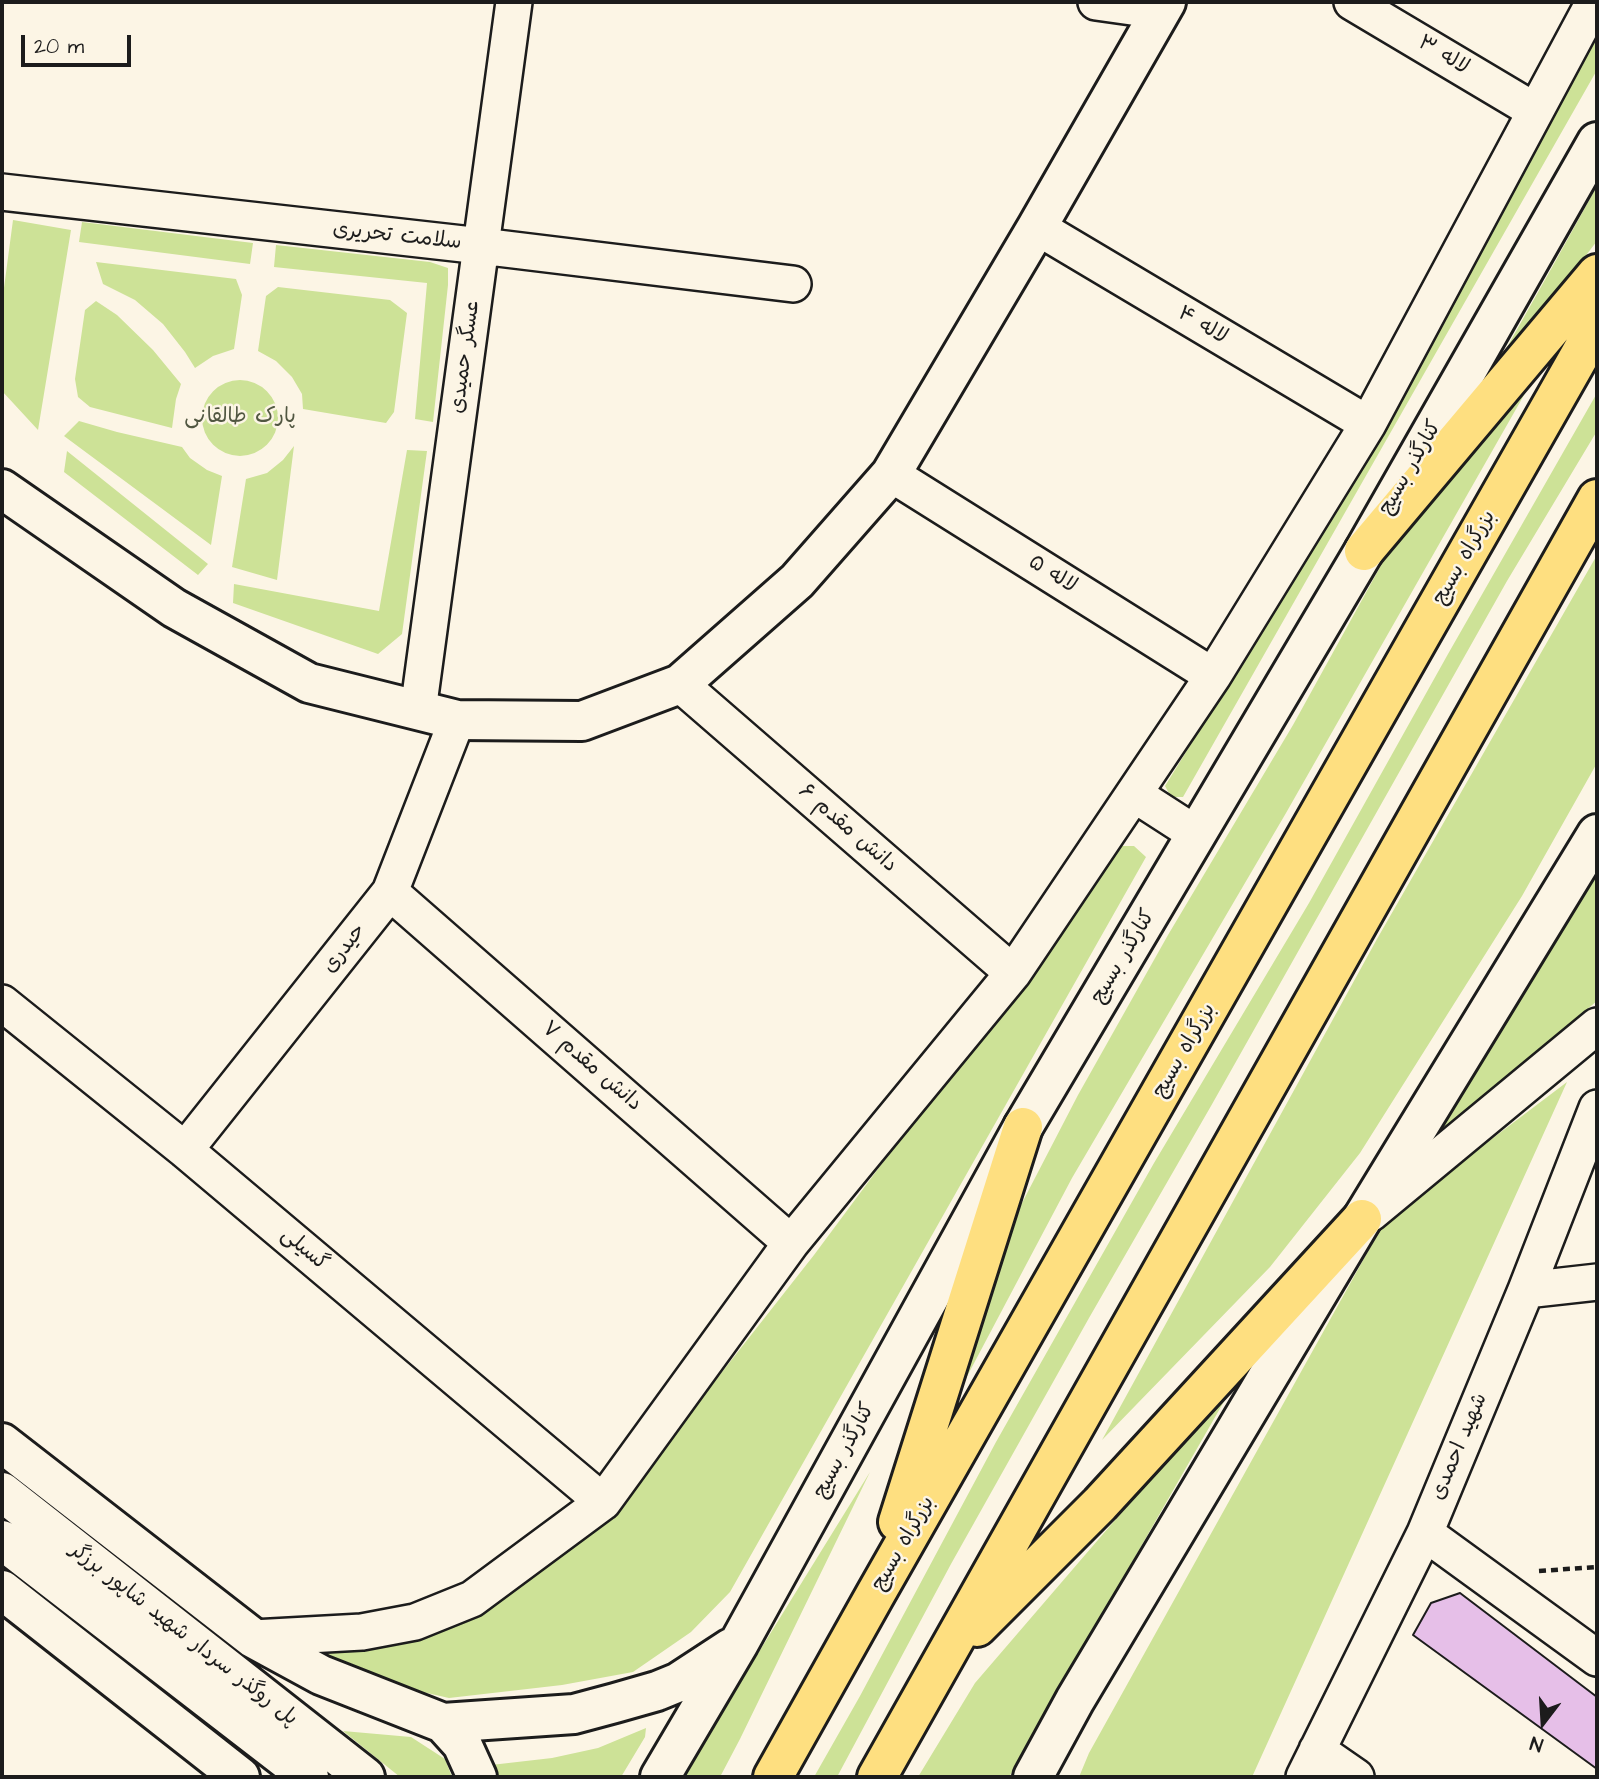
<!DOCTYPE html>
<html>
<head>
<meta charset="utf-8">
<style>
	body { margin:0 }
	#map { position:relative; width:1599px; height:1779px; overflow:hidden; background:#fcf5e5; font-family:"Architects Daughter",sans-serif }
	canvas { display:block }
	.frame { position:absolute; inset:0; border:4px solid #1c1c1c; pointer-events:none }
	.north { position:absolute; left:1508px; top:1688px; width:70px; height:70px; -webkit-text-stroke:5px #fcf5e5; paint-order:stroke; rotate:197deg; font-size:19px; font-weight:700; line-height:28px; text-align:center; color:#1c1c1c }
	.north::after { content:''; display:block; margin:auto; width:24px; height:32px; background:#1c1c1c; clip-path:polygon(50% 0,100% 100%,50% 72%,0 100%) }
	.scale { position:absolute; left:21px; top:35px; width:110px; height:32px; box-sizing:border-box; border:4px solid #1c1c1c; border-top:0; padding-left:9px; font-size:21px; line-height:24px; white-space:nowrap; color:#1c1c1c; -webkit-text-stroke:5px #fcf5e5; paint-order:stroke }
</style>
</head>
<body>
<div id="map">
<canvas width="1599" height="1779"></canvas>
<div class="frame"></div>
<div class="north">N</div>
<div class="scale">20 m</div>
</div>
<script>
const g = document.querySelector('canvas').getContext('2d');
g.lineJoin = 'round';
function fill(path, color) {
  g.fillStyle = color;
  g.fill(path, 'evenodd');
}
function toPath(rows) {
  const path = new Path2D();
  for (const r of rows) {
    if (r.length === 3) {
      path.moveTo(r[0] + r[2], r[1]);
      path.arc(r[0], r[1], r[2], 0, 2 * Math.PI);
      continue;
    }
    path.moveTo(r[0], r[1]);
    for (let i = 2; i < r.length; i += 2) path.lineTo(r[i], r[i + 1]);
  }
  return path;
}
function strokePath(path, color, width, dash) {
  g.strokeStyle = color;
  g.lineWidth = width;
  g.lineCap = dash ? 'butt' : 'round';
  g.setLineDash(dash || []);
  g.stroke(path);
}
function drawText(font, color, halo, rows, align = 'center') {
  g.font = font + ' "Architects Daughter","Playpen Sans Arabic",sans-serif';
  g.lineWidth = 5;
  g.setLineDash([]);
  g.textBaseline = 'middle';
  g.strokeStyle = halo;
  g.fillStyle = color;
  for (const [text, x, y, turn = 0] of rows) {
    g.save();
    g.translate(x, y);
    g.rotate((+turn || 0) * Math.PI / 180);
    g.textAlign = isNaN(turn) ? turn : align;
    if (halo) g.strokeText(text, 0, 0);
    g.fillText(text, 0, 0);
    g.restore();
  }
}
const green = toPath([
	[1597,19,1597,70,1183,797,1171,797,1165,786,1368,458,1512,175],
	[1597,186,1597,241,1484,388,1555,262],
	[13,220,71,230,38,430,2,391,2,303],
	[82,222,253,243,250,264,79,242],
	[276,245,430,262,448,268,448,285,433,422,415,419,427,283,274,267],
	[96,262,236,279,242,295,234,349,213,356,195,368,185,352,163,324,135,300,103,284],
	[278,287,390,300,407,313,394,412,386,423,303,409,302,394,292,377,276,361,258,351,266,296],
	[96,301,117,315,153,350,181,384,176,399,172,428,90,407,78,397,75,379,85,310],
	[1540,367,1286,813,1072,1178,963,1384,1008,1230,1078,1095,1168,935,1293,725,1395,540],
	[240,418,38],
	[1597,393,1597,431,1507,581,1211,1106,1089,1318,951,1564,837,1777,814,1777,860,1696,996,1442,1154,1163,1309,903,1448,654],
	[79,421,117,432,182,447,190,458,207,470,222,476,211,545,64,436],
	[294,446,277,580,232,567,246,479,267,473,283,460],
	[407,450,427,451,402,634,378,654,233,603,234,584,379,611],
	[67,451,208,564,198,575,64,472],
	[1597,555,1597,763,1522,896,1360,1153,1270,1267,1102,1440,1377,939],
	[1118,846,1134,846,1146,857,730,1592,691,1632,633,1672,562,1685,449,1698,361,1678,297,1652,431,1627,667,1442,814,1255],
	[1597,874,1597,1001,1441,1130],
	[1567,1082,1252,1777,1079,1777,1089,1753,1386,1219],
	[1238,1377,1009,1777,918,1777,975,1683],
	[870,1472,740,1739,720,1777,684,1777,749,1668],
	[646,1728,645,1737,621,1777,493,1777,491,1765,552,1758,598,1748],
	[343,1731,411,1737,445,1759,452,1777,400,1777]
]);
const building = toPath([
	[1460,1593,1597,1697,1597,1769,1413,1635,1431,1603,1460,1593]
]);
const path = toPath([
	[1539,1571,1597,1567]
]);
const minor = toPath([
	[1096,2,1160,11],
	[1352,2,1535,111],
	[2,192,481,246,793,284],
	[1037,227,1368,424],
	[891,474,1213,676],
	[680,684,1013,973],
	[418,711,514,2],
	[1134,794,1196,834],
	[390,892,791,1243],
	[2,1003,185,1150,603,1502],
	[185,1150,390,892,457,720],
	[1371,1213,1597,1026],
	[1526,1290,1597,1282],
	[1425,1533,1597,1658],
	[253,1638,362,1632,415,1622,472,1599,603,1502,791,1243,1013,973,1213,676,1368,424,1594,2],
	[1317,1750,1356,1777],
	[1304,1777,1425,1533,1526,1290,1597,1108]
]);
const tertiary = toPath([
	[2,489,174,608,309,683,457,720,582,721,680,684,797,581,891,474,1037,227,1166,2]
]);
const secondary = toPath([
	[2,1443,253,1638,321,1675,443,1723,574,1714,615,1703,657,1691,679,1682,731,1648],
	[2,1492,365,1777],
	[2,1540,309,1777],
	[2,1590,240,1777],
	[443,1723,462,1744,477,1777],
	[660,1777,739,1643,1023,1127,1364,551,1597,142],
	[1033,1777,1075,1700,1362,1219,1597,834]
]);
const trunk = toPath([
	[1364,551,1597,274],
	[898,1522,1023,1127],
	[977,1627,1100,1504,1362,1219],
	[773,1777,875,1595,1597,325],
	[877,1777,1597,499]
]);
const streetNames = [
	["لاله ۳",1443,56,31],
	["سلامت تحریری",397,237,6],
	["لاله ۴",1202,326,31],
	["عسگر حمیدی",466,357,-82],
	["کنارگذر بسیج",1411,468,-60],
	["بزرگراه بسیج",1465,558,-60],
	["لاله ۵",1052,575,32],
	["دانش مقدم ۶",847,829,41],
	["حیدری",345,949,-52],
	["کنارگذر بسیج",1124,957,-59],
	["بزرگراه بسیج",1185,1051,-60],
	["دانش مقدم ۷",591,1067,41],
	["گسیلی",304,1250,40],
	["شهید احمدی",1460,1447,-67],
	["کنارگذر بسیج",845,1451,-61],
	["بزرگراه بسیج",904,1544,-60],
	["پل روگذر سردار شهید شاپور برزگر",183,1635,38]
];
const parkNames = [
	["پارک طالقانی",240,418]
];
fill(green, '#cde297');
fill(building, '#e6bfe8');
strokePath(building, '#1c1c1c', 2);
strokePath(minor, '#1c1c1c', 40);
strokePath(tertiary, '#1c1c1c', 44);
strokePath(secondary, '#1c1c1c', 44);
strokePath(trunk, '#1c1c1c', 44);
strokePath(path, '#1c1c1c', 4.5, [7, 5]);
strokePath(minor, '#fcf5e5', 35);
strokePath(tertiary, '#fcf5e5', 38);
strokePath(secondary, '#fcf5e5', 38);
strokePath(trunk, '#fedf80', 38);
drawText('21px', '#1c1c1c', '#fcf5e5', streetNames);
drawText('21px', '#515741', '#fcf5e5', parkNames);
</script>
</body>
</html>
